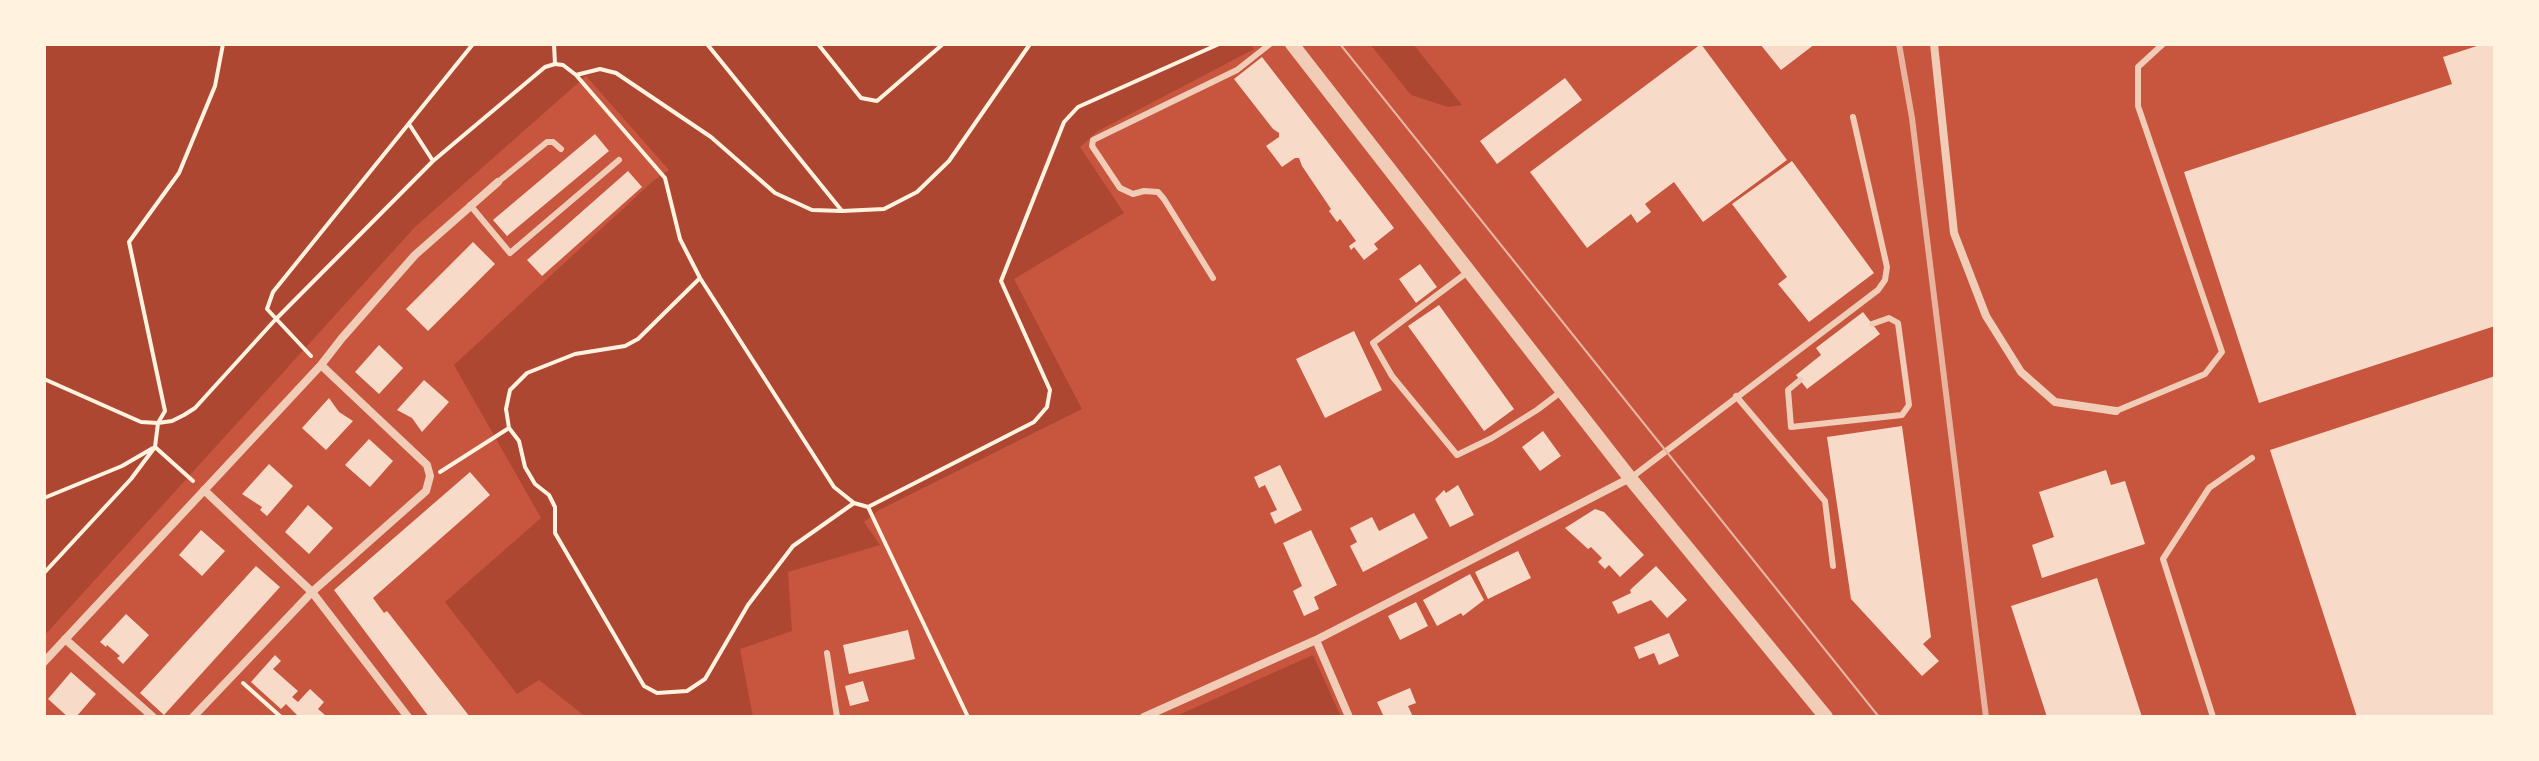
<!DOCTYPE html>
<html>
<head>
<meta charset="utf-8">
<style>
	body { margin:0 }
	#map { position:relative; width:2539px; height:761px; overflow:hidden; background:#c8553d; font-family:"Titillium Web",sans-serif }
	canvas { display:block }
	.frame { position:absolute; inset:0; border:46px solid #fff3e0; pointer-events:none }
</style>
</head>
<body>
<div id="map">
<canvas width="2539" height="761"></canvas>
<div class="frame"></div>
</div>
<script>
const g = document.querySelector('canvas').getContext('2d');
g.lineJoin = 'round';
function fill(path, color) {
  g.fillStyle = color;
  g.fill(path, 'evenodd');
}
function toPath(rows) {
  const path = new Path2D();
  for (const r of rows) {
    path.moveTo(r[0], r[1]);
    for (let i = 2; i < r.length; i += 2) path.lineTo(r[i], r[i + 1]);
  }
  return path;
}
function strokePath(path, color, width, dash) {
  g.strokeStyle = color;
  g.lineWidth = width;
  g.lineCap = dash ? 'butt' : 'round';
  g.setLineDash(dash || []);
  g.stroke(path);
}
const green = toPath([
	[44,44,1250,44,1254,49,1098,131,1080,147,1124,213,1014,279,1082,409,879,510,864,522,880,545,788,572,792,631,740,649,753,717,586,717,539,680,517,694,445,602,541,518,454,365,653,181,669,170,586,76,415,227,44,636],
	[1370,44,1413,44,1462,105,1448,107,1411,95],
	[1313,655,1341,717,1174,717]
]);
const building = toPath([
	[1701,44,1787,160,1703,222,1674,182,1645,204,1651,212,1637,223,1631,214,1587,248,1530,172],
	[1760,44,1815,44,1781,70],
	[2483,44,2495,44,2495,326,2259,403,2184,172,2452,84,2443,57],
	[1262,57,1394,228,1374,244,1378,249,1364,260,1354,247,1351,250,1349,246,1356,241,1340,219,1337,222,1329,211,1331,209,1302,166,1299,158,1295,158,1282,167,1266,146,1279,137,1279,133,1273,129,1234,79],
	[1565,78,1582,100,1497,164,1480,141],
	[595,134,609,151,507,236,493,220],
	[1792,161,1874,273,1809,322,1778,284,1787,277,1732,204],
	[628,171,642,187,542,276,527,260],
	[473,242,495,264,428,331,406,309],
	[1420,264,1437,287,1416,303,1399,279],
	[1439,305,1514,409,1484,431,1408,326],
	[1863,312,1880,334,1807,389,1796,375,1821,355,1816,348],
	[1354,331,1382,390,1325,418,1296,359],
	[379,345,403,368,379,394,355,372],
	[2495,376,2495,717,2357,717,2270,450],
	[424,380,449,402,422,432,412,418,397,410],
	[329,398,339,412,353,421,326,450,302,428],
	[1902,426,1931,637,1923,644,1939,661,1922,676,1851,599,1827,437],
	[1543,431,1561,456,1540,471,1522,447],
	[369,439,393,461,370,487,345,465],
	[269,464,293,486,267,516,260,510,262,507,242,494],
	[1280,465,1302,510,1275,524,1270,513,1277,510,1265,485,1259,488,1254,477],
	[2106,470,2111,485,2125,481,2145,544,2042,578,2032,545,2054,537,2039,492],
	[470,472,490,495,373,598,384,613,387,611,470,717,429,717,334,590],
	[1458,485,1474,515,1450,527,1435,499,1444,490,1446,493],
	[308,505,333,528,309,554,285,532],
	[1595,509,1604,512,1644,555,1620,577,1609,565,1605,569,1598,562,1602,558,1591,547,1588,549,1565,528],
	[1414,513,1428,538,1363,572,1350,546,1357,542,1350,528,1372,517,1379,531],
	[201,530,225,551,202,576,179,555],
	[1311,530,1337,585,1314,597,1319,609,1304,616,1293,591,1302,586,1283,543],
	[1518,551,1531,578,1488,599,1475,572],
	[256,566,280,587,164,715,140,693],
	[1656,566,1687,600,1667,618,1651,600,1618,614,1612,602,1631,593,1630,590],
	[1470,574,1484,600,1463,616,1461,613,1437,626,1423,600],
	[2097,578,2142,717,2047,717,2011,606],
	[1416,602,1428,626,1400,640,1388,616],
	[126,614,149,635,123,664,117,658,120,656,107,645,106,647,100,642],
	[908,630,915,659,849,674,843,645],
	[1669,633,1679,656,1659,665,1654,653,1639,659,1634,647],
	[275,655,281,661,273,669,298,691,292,697,298,702,310,689,324,702,318,709,325,715,324,717,295,717,297,715,286,704,281,709,251,682],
	[71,672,96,694,76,717,68,717,48,699],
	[863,681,869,701,850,706,845,686],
	[1410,688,1416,703,1408,706,1413,717,1384,717,1377,702]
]);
const path = toPath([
	[554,44,555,64],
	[707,44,842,211],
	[818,44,861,98,877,101,943,44],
	[576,75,665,178,680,239,700,278,834,487,854,503,868,507,1034,422,1047,407,1050,390,1001,281,1064,122,1078,107,1219,44],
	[409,124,433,161],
	[700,278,638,339,625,346,575,354,527,373,510,390,506,409,509,428,519,441,525,467,535,484,549,495,555,507,555,533,644,686,657,693,687,691,705,679,748,605,793,546,854,503],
	[311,356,267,309,273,292,473,44],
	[44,379,141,422,158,423,172,421,184,415,195,408,275,320,433,161,545,67,555,64,563,65,576,75,600,69,616,73,711,137,775,193,812,210,842,211,884,209,917,192,949,161,1030,44],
	[440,472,509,428],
	[193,481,155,447,158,423,165,411,129,242,179,173,215,86,223,44],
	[44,498,122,466,153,448],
	[868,507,968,717],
	[44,573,131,479,155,447],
	[243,683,281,717]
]);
const service = toPath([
	[498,182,547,142,553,142,561,149],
	[470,205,510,253,619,160],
	[1469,271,1373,343,1392,376,1457,455,1492,438,1537,410,1562,391],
	[1213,278,1164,199,1158,192,1144,191,1133,194,1120,188,1092,146,1093,140,1237,70,1270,44],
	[1800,380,1788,390,1791,427,1902,415,1909,405,1898,323,1889,318,1872,324],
	[1736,396,1825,501,1833,566],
	[2116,411,2205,374,2222,352,2138,106,2138,67,2163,44],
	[1632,477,1878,290,1885,280,1887,267,1853,117],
	[827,653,837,717],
	[2213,717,2163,559,2209,488,2252,458]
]);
const minor = toPath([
	[1934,44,1954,233,1986,316,2021,372,2055,402,2116,411],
	[204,490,312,592,408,717],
	[65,639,153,717],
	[1316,640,1349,717],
	[44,662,321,365,342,338,415,255,498,182],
	[193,717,312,592,426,491,430,476,427,465,321,365],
	[1144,717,1316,640,1630,478]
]);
const tertiary = toPath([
	[1292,44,1630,478,1826,717]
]);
const tram = toPath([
	[1340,44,1879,717]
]);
const rail = toPath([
	[1899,44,1912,118,1986,717]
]);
fill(green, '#ae4732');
fill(building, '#f7dbc8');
strokePath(path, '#fff3e0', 4);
strokePath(service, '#f1ccb7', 6);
strokePath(minor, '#f1ccb7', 8);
strokePath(tertiary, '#f1ccb7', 14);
strokePath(tram, '#e9b49f', 2);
strokePath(rail, '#e9b49f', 6);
</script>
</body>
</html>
